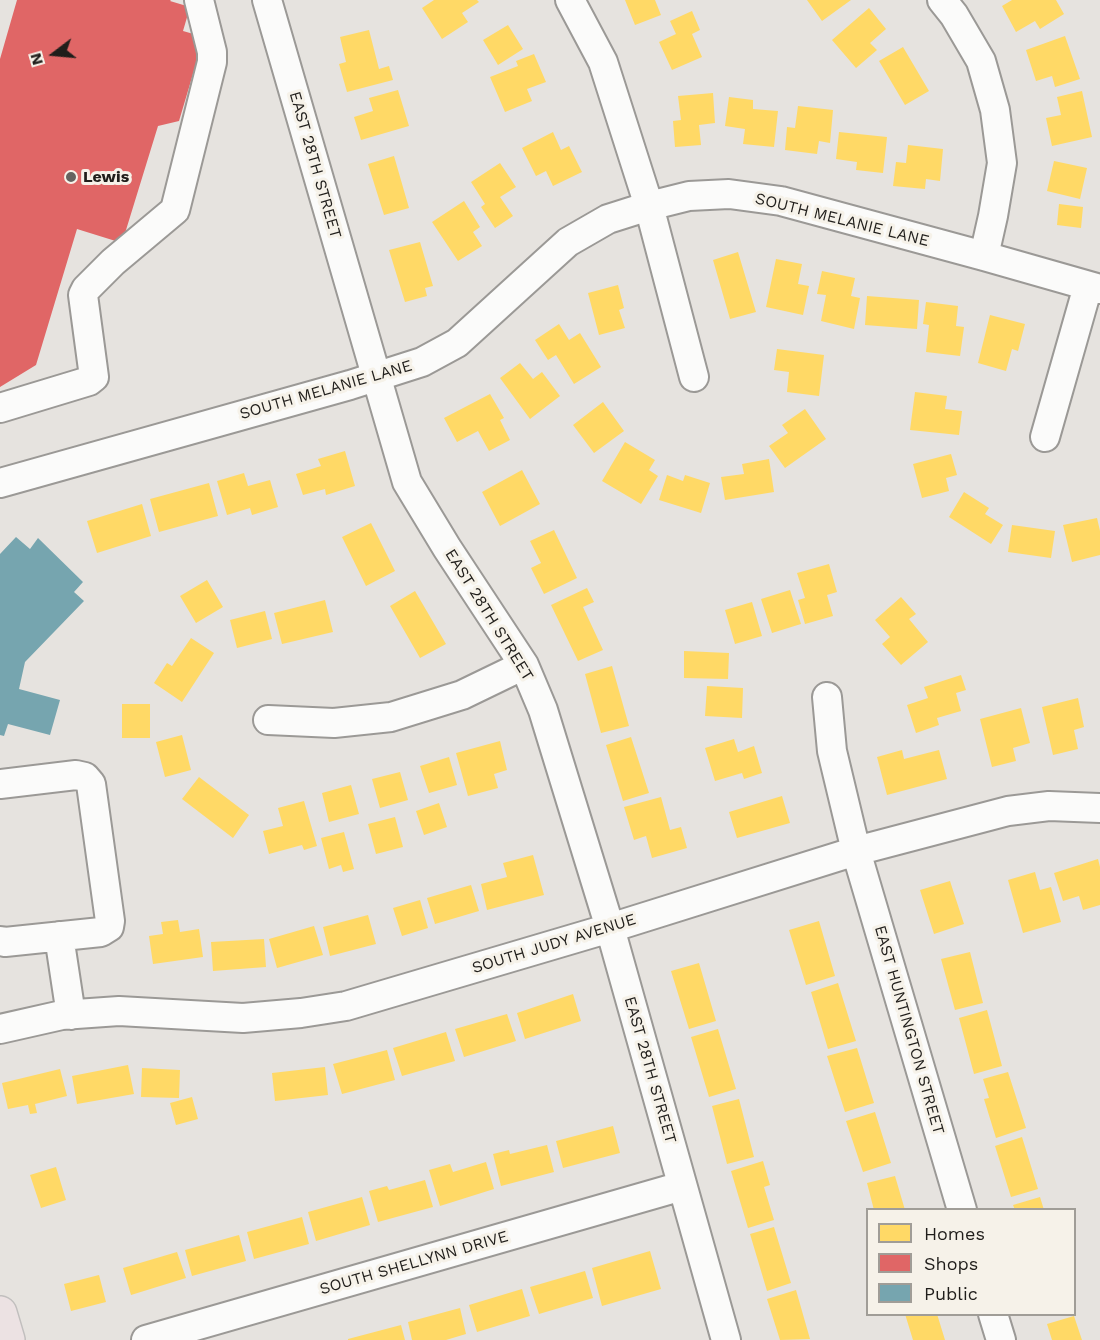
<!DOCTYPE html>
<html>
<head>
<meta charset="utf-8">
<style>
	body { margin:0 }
	#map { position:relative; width:1100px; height:1340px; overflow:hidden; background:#e6e3df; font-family:"Work Sans",sans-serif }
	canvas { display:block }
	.legend { position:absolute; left:866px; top:1208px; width:210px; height:108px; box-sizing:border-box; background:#f6f2e9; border:2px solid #a09d97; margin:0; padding:8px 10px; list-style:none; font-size:18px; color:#201e1b }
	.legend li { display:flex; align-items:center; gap:12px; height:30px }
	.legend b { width:30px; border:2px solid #a09d97 }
	.north { position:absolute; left:24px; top:24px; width:60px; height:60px; -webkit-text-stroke:4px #f6f2e9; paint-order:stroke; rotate:254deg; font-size:16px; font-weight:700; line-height:24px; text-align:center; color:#201e1b }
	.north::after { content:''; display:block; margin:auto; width:21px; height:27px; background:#201e1b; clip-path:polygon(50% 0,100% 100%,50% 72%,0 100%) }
</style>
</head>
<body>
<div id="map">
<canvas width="1100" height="1340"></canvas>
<ul class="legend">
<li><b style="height:16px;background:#ffd966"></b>Homes</li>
<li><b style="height:16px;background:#e06666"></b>Shops</li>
<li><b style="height:16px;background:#76a5af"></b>Public</li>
</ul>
<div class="north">N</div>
</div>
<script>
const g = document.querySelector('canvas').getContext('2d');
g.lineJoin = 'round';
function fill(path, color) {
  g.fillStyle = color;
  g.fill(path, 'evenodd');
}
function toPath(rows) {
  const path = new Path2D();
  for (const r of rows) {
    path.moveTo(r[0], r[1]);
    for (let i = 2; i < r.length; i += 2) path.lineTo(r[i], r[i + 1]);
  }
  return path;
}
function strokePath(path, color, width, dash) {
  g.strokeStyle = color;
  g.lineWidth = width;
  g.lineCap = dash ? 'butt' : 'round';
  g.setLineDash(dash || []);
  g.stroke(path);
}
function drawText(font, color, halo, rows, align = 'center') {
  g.font = font + ' "Work Sans",sans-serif';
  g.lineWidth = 6;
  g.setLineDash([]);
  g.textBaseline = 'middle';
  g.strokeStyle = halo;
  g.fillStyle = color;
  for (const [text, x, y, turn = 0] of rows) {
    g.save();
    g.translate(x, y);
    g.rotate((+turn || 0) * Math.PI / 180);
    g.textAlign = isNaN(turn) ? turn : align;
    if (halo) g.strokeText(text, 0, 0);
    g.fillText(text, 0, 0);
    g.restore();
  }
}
const homes = toPath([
	[434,0,477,0,479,2,462,13,468,22,442,39,422,8],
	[625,0,655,0,661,15,635,25],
	[807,0,851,0,822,21],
	[1012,0,1056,0,1064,14,1040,29,1035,21,1016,32,1002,6],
	[869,8,886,29,870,43,877,50,856,68,832,40],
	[692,11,700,30,692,34,702,57,672,70,659,42,676,34,670,21],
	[508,25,523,49,498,65,483,40],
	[369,30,379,69,389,66,393,80,347,92,339,64,346,62,340,37],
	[1065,36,1080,79,1055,87,1052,76,1036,81,1026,50],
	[903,47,929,91,905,105,879,61],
	[534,54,546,82,527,89,532,101,505,112,490,77,518,66,516,61],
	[398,90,409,126,361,140,354,117,373,111,369,98],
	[1082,91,1092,137,1052,146,1046,118,1061,115,1057,97],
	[713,93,715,123,699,125,701,145,675,147,673,121,681,120,678,96],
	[729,97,753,100,753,109,778,111,774,147,743,144,745,129,725,126],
	[798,106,833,110,830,143,819,141,817,154,785,150,787,127,795,128],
	[553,132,561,150,569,146,582,172,553,186,546,171,536,176,522,148],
	[839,132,887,137,883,173,856,170,857,162,836,159],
	[908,145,943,149,940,181,926,179,925,189,893,186,896,162,906,163],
	[394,156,409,208,384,215,368,164],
	[1054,161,1087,168,1080,199,1047,191],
	[500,163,516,187,500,197,513,216,495,228,481,207,485,204,471,182],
	[464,201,480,227,473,232,482,246,458,261,432,222],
	[1059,204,1083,207,1081,228,1057,225],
	[420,242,433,286,425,288,427,296,405,302,389,250],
	[738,252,756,312,730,319,713,260],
	[776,259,802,264,798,284,809,286,803,315,766,307],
	[822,271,855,278,851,296,860,298,854,329,821,321,826,295,817,294],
	[618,285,624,308,619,310,625,328,599,335,588,293],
	[867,296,919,300,917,329,865,325],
	[926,302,958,306,956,326,964,327,960,356,926,352,929,325,923,324],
	[990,315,1025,324,1018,351,1012,349,1006,371,978,363],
	[559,324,569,340,580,333,601,367,574,384,556,355,548,360,535,340],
	[777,349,824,355,819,396,787,392,789,372,774,370],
	[520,363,533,379,542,372,560,396,530,419,500,378],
	[915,392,947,396,945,409,962,411,959,435,910,430],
	[490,394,504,418,500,420,510,440,489,451,478,431,457,442,444,418],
	[603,402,624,431,594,453,573,425],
	[805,409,826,439,785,468,769,446,788,433,782,425],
	[625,442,655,460,649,470,658,476,641,504,602,481],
	[345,451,355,486,326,495,325,489,303,495,296,474,321,466,318,459],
	[951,454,957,475,946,478,949,491,922,498,913,464],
	[769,459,774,492,725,500,721,477,744,474,742,464],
	[522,470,540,504,500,526,482,492],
	[244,473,248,486,270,480,278,507,252,515,250,508,227,515,217,481],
	[667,475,683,481,685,475,710,483,701,513,659,500],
	[209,483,218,516,159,532,150,499],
	[964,492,989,508,985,514,1003,525,991,544,949,517],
	[142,504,151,536,97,553,87,521],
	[1097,518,1100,531,1100,555,1072,562,1063,525],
	[371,523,395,571,366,586,342,537],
	[1012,525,1055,531,1051,558,1008,552],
	[554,530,577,578,544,594,531,568,541,563,530,541],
	[829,564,837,592,827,595,833,616,805,624,798,600,805,598,797,573],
	[207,580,223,607,196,623,180,596],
	[587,588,594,602,583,607,603,650,578,661,551,605],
	[790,590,801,624,772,633,761,599],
	[415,591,446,644,420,658,390,606],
	[901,597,916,614,909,619,928,642,901,665,882,644,890,637,875,620],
	[325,600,333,632,282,644,274,613],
	[752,602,762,636,735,644,725,610],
	[265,611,272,639,237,648,230,620],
	[191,638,214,653,182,702,154,683,167,663,172,666],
	[684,651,729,653,728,679,684,678],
	[612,666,629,726,601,733,585,674],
	[961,675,966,690,956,693,961,711,937,718,939,725,916,733,907,705,928,698,924,687],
	[707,686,743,688,742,718,705,716],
	[1078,698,1084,727,1074,730,1078,749,1053,755,1042,707],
	[122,704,150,704,150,738,122,738],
	[1021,708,1030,743,1013,748,1016,761,992,767,980,719],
	[182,735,191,770,165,777,156,742],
	[631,737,649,793,623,801,606,745],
	[734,739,738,752,754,746,762,773,744,779,742,773,715,781,705,748],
	[500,741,507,770,494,774,498,788,468,796,456,753],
	[902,750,904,759,939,750,947,779,887,795,877,757],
	[449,757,457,785,429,793,420,766],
	[400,772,408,800,380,808,372,779],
	[199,777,249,815,233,838,182,799],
	[351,785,359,814,329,822,322,793],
	[782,796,790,823,737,838,729,812],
	[661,797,670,830,681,827,687,848,652,858,646,836,634,840,624,807],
	[304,801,317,846,304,850,302,845,269,854,263,831,283,826,278,808],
	[439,803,447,827,424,835,416,811],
	[395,817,403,847,376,854,368,824],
	[344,832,354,869,343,872,341,865,329,869,321,838],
	[533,855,544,895,487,910,481,884,507,877,503,863],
	[1098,859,1100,867,1100,905,1083,910,1079,896,1063,901,1054,873],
	[1035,872,1040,890,1051,887,1061,922,1023,933,1008,880],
	[950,881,964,924,934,934,920,890],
	[471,885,479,911,435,924,427,898],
	[420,900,428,928,402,936,393,908],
	[368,915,376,944,330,956,323,927],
	[178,920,180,932,199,929,203,957,153,964,149,936,163,934,161,922],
	[819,921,835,976,806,985,789,930],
	[314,926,323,955,277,968,269,939],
	[264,939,266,967,213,971,211,942],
	[970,952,983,1003,955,1010,941,959],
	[699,963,716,1021,689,1029,671,971],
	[838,983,856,1041,828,1049,811,992],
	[573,994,581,1021,525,1039,517,1013],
	[987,1010,1002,1066,974,1074,959,1018],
	[507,1014,516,1041,464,1057,455,1029],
	[718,1029,736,1089,709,1097,691,1037],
	[446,1032,455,1061,402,1076,393,1048],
	[857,1048,874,1103,845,1112,827,1056],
	[387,1050,395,1080,342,1094,333,1064],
	[128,1065,134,1094,77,1104,72,1076],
	[325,1067,328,1095,275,1101,272,1073],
	[142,1068,180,1070,179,1098,141,1097],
	[60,1069,67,1096,35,1104,37,1113,30,1114,28,1105,8,1109,2,1083],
	[1008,1072,1026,1128,996,1138,984,1099,989,1098,983,1079],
	[192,1097,198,1119,176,1125,170,1103],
	[739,1099,754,1157,727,1164,712,1106],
	[875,1112,891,1163,863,1172,846,1121],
	[613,1126,620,1153,563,1168,556,1141],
	[1022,1137,1038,1189,1011,1197,995,1146],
	[547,1145,554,1172,501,1186,493,1154,509,1150,510,1154],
	[763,1161,770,1185,764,1187,774,1220,748,1228,731,1171],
	[486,1162,494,1189,440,1206,429,1170,450,1164,453,1172],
	[56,1167,66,1200,41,1208,30,1175],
	[895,1176,905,1210,874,1210,867,1183],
	[425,1180,433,1207,378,1222,369,1191,387,1186,389,1190],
	[362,1197,370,1225,316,1241,308,1212],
	[1040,1197,1044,1210,1015,1210,1013,1205],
	[302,1217,309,1244,254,1259,247,1232],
	[774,1227,791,1283,767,1291,750,1234],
	[239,1235,246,1261,192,1276,185,1250],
	[650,1251,661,1289,602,1306,592,1268],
	[177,1252,186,1278,131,1295,123,1268],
	[585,1271,593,1298,539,1314,530,1287],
	[99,1275,106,1302,71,1311,64,1284],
	[522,1289,530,1316,477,1332,469,1305],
	[796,1290,810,1339,780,1340,767,1299],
	[460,1308,466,1334,446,1340,412,1340,408,1322],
	[905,1314,937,1314,945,1340,913,1340],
	[1074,1316,1082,1340,1052,1340,1047,1324],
	[401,1325,405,1340,348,1340,348,1339]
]);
const shops = toPath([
	[17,0,171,0,170,1,190,7,183,31,204,37,179,121,158,126,122,243,77,229,36,365,0,387,0,59]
]);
const public = toPath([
	[16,537,30,549,38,538,83,582,74,592,84,601,25,662,19,689,60,700,50,735,8,724,4,736,0,735,0,554]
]);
const minor = toPath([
	[267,0,407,482,447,548,524,665,543,710,610,928,726,1340],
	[570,0,603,62,649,206,694,377],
	[942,0,954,15,981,61,995,110,1002,163,993,216,984,256],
	[0,408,89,381,94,377,83,295,86,289,113,262,175,210,212,62,212,52,199,0],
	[1045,437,1088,286],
	[0,483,350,385,422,362,457,343,568,242,608,219,649,206,689,196,729,194,781,201,984,256,1100,289],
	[827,697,832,751,856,851,962,1210],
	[268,720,334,723,391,717,462,695,524,665],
	[0,784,76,775,85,777,91,784,110,921,109,927,101,932,5,942,0,941],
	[59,936,71,1015],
	[0,1029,62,1015,119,1011,243,1018,301,1013,346,1006,610,928,856,851,1008,811,1049,806,1100,808],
	[993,1314,1001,1340],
	[146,1340,682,1186]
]);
const major = toPath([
	[0,1313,8,1340]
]);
const markers = [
	[71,177,6,"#656360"]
];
const streetNames = [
	["EAST 28TH STREET",315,165,74],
	["SOUTH MELANIE LANE",842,220,14],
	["SOUTH MELANIE LANE",326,390,-16],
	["EAST 28TH STREET",489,615,58],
	["SOUTH JUDY AVENUE",554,944,-17],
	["EAST HUNTINGTON STREET",909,1030,74],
	["EAST 28TH STREET",650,1070,74],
	["SOUTH SHELLYNN DRIVE",414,1263,-16]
];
const poiNames = [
	["Lewis",83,177]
];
fill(homes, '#ffd966');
fill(shops, '#e06666');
fill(public, '#76a5af');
strokePath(minor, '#9b9996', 32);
strokePath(major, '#c1bfbe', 36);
strokePath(minor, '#fbfbfa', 28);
strokePath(major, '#ece2e3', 33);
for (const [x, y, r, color] of markers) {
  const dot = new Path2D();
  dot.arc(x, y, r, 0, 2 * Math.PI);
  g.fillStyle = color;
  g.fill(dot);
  strokePath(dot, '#f6f2e9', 2);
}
drawText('16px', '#201e1b', '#f6f2e9', streetNames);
drawText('bold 16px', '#201e1b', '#f6f2e9', poiNames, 'left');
</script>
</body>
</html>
